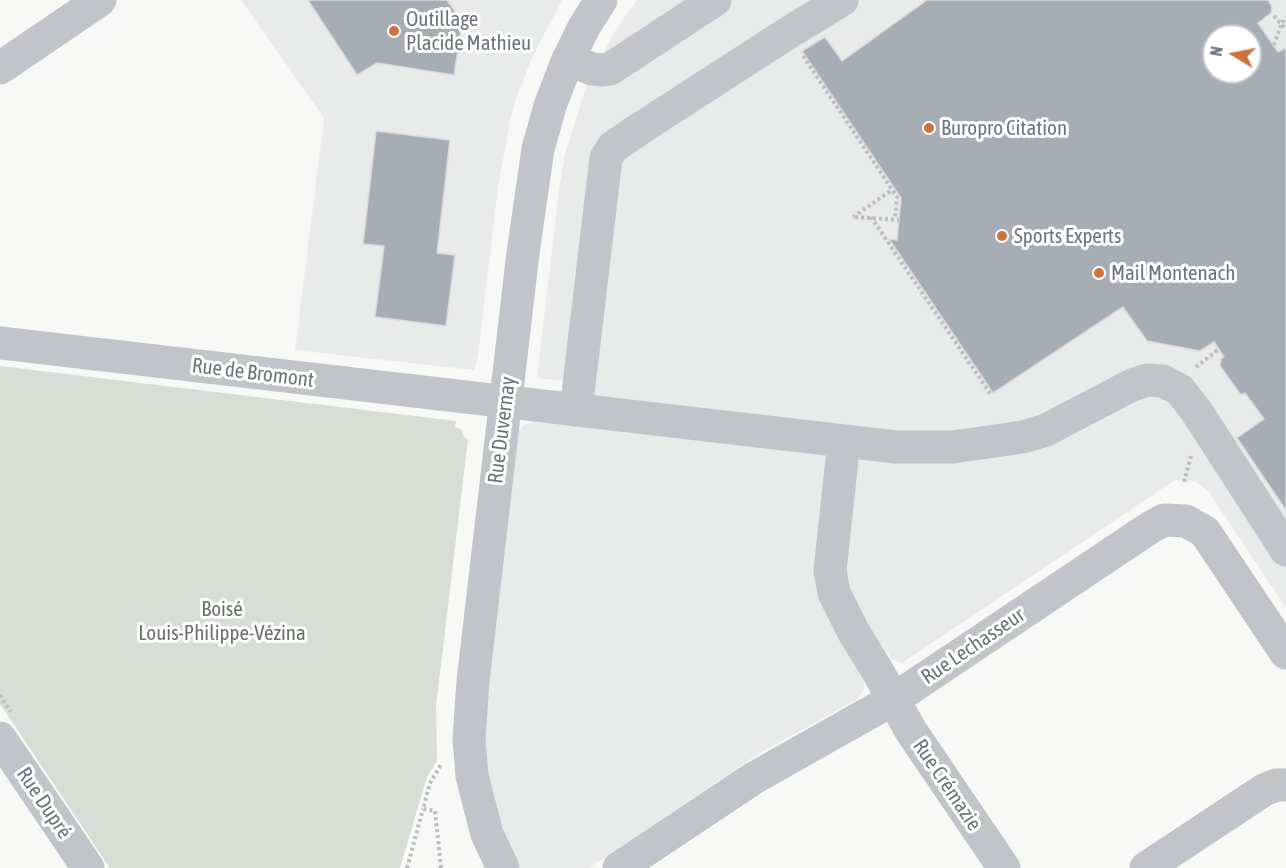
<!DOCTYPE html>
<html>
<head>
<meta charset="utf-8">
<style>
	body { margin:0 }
	#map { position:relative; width:1286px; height:868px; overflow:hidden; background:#f8f9f7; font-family:"Asap Condensed",sans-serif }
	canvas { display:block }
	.north { position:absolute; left:1202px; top:24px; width:60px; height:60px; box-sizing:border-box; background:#fff; border:2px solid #c4c8ce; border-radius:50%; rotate:280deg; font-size:16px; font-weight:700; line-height:24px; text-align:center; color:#6b7684 }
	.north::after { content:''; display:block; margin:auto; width:21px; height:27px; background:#d0723f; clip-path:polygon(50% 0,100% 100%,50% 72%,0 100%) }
</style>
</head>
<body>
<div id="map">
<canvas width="1286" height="868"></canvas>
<div class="north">N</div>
</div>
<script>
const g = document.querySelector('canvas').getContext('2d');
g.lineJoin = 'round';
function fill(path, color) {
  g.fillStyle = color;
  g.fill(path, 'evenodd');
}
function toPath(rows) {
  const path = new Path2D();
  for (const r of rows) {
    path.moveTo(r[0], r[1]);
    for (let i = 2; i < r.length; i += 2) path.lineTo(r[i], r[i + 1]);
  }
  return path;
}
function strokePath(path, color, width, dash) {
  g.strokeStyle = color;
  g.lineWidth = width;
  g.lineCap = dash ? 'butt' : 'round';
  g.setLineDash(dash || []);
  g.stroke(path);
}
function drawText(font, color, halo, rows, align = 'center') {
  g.font = font + ' "Asap Condensed",sans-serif';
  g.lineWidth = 6;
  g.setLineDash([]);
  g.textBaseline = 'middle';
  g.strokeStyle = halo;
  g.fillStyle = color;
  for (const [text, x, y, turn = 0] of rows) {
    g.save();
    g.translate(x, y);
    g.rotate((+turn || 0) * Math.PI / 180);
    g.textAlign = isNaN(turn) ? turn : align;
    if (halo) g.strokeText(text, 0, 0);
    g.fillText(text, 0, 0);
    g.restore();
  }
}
const built = toPath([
	[241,0,562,0,532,58,515,101,510,121,498,187,478,356,474,370,295,350,324,118],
	[637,0,1286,0,1286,608,1208,491,1196,482,1175,480,902,663,892,659,883,646,855,665,864,682,864,689,858,699,760,753,589,868,519,868,509,848,490,795,483,719,518,432,523,426,533,422,562,425,567,381,537,378,559,190,565,154,586,87,615,31],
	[1214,36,1250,36,1250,72,1214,72]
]);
const green = toPath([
	[0,366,456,421,455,427,461,429,464,437,468,439,436,706,437,761,427,777,400,868,110,868,0,704]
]);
const building = toPath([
	[308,0,447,0,462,22,454,75,377,63,357,75,308,0],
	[927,0,1268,0,1272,7,1271,13,1258,23,1278,52,1286,48,1286,510,1237,438,1264,419,1245,393,1241,395,1220,366,1221,359,1224,357,1214,342,1200,351,1147,341,1123,307,993,393,889,239,897,240,901,198,802,51,825,37,842,61,927,0],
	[1214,36,1250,36,1250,72,1214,72,1214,36],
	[376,131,450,140,437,253,455,255,446,326,375,317,384,246,363,244,376,131]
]);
const path = toPath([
	[1274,16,1286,29],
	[1274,45,1281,25,1286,17],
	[803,56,897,197,895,219],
	[853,217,892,190],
	[855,217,899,220],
	[871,217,991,395],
	[1196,367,1219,349],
	[1184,482,1191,456],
	[0,695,11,712],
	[407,868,423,809],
	[441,868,435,811,423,809,430,783,442,763]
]);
const minor = toPath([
	[568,59,592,69,603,70,610,69,715,0],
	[0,68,100,0],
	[0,343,896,447,953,447,1023,437,1046,430,1132,385,1147,380,1163,381,1180,390,1197,412,1286,550],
	[576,410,606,158,613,147,641,128,788,33,842,0],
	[844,441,830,571,834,593,853,631,877,670,911,731,1004,868],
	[0,738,88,868],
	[503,868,487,834,472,776,469,739,473,681,523,253,538,149,550,106,566,64,584,27,601,0],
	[619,868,754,778,894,699,1151,527,1164,520,1186,521,1205,532,1286,653],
	[1146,868,1264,790,1276,785,1286,785]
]);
const markers = [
	[394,31,6,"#d0723f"],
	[929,128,6,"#d0723f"],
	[1002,236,6,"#d0723f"],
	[1099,273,6,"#d0723f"]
];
const poiNames = [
	["Outillage",406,19],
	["Placide Mathieu",406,43],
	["Buropro Citation",941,128],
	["Sports Experts",1014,236],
	["Mail Montenach",1111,273]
];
const streetNames = [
	["Rue de Bromont",253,373,7],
	["Rue Duvernay",502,430,-83],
	["Rue Lechasseur",973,646,-34],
	["Rue Crémazie",947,785,56],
	["Rue Dupré",44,803,56]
];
const parkNames = [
	["Boisé",222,609],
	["Louis-Philippe-Vézina",222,633]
];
fill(built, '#e9eaea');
fill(green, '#d8ddd6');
fill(building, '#a7adb4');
strokePath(building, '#dadad9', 1.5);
strokePath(path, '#bbbdc0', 4, [3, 3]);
strokePath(minor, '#c1c4c8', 33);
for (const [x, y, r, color] of markers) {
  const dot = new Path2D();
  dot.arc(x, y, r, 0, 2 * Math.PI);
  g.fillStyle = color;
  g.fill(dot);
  strokePath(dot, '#fff', 2);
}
drawText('21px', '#6b7684', '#fff', poiNames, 'left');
drawText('21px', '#6b7684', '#fff', streetNames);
drawText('21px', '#667765', '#fff', parkNames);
</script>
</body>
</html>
